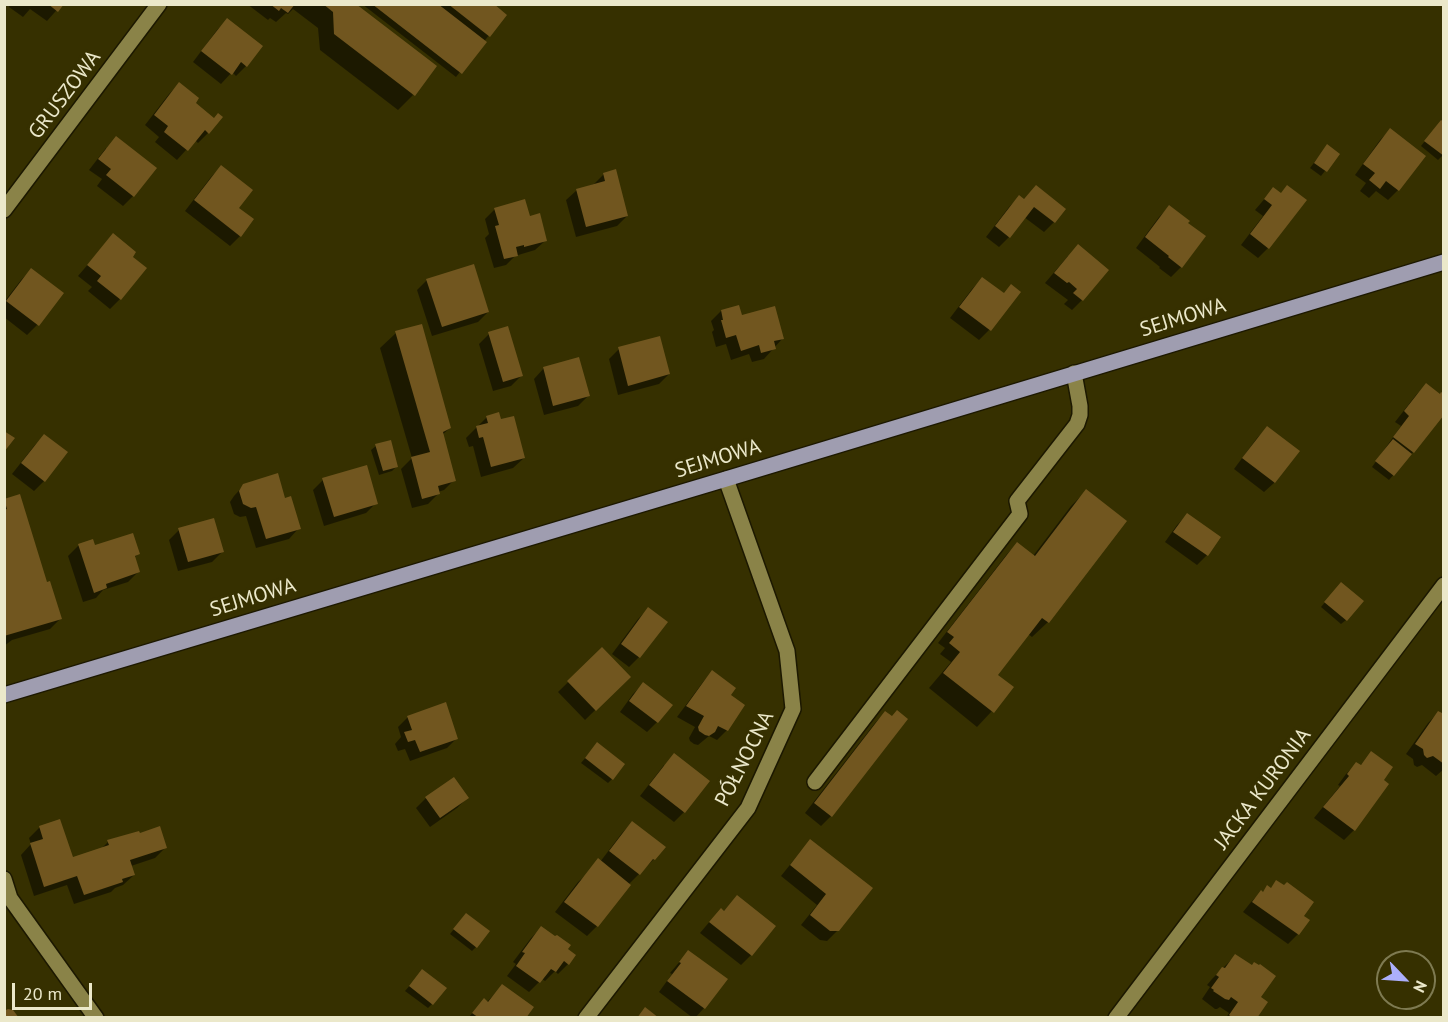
<!DOCTYPE html>
<html>
<head>
<meta charset="utf-8">
<style>
	body { margin:0 }
	#map { position:relative; width:1448px; height:1022px; overflow:hidden; background:#363000; font-family:"PT Sans",sans-serif }
	canvas { display:block }
	.frame { position:absolute; inset:0; border:6px solid #ebe8ca; pointer-events:none }
	.north { position:absolute; left:1376px; top:950px; width:60px; height:60px; box-sizing:border-box; background:#363000; border:2px solid #7e7a51; border-radius:50%; rotate:115deg; font-size:16px; font-weight:700; line-height:24px; text-align:center; color:#ebe8ca }
	.north::after { content:''; display:block; margin:auto; width:21px; height:27px; background:#acaffb; clip-path:polygon(50% 0,100% 100%,50% 72%,0 100%) }
	.scale { position:absolute; left:12px; top:983px; width:80px; height:27px; box-sizing:border-box; border:3px solid #ebe8ca; border-top:0; padding-left:8px; font-size:18px; line-height:21px; white-space:nowrap; color:#ebe8ca; -webkit-text-stroke:4px #363000; paint-order:stroke }
</style>
</head>
<body>
<div id="map">
<canvas width="1448" height="1022"></canvas>
<div class="frame"></div>
<div class="north">N</div>
<div class="scale">20 m</div>
</div>
<script>
const g = document.querySelector('canvas').getContext('2d');
g.lineJoin = 'round';
function fill(path, color) {
  g.fillStyle = color;
  g.fill(path, 'evenodd');
}
function toPath(rows) {
  const path = new Path2D();
  for (const r of rows) {
    path.moveTo(r[0], r[1]);
    for (let i = 2; i < r.length; i += 2) path.lineTo(r[i], r[i + 1]);
  }
  return path;
}
function strokePath(path, color, width, dash) {
  g.strokeStyle = color;
  g.lineWidth = width;
  g.lineCap = dash ? 'butt' : 'round';
  g.setLineDash(dash || []);
  g.stroke(path);
}
function drawText(font, color, halo, rows, align = 'center') {
  g.font = font + ' "PT Sans",sans-serif';
  g.lineWidth = 6;
  g.setLineDash([]);
  g.textBaseline = 'middle';
  g.strokeStyle = halo;
  g.fillStyle = color;
  for (const [text, x, y, turn = 0] of rows) {
    g.save();
    g.translate(x, y);
    g.rotate((+turn || 0) * Math.PI / 180);
    g.textAlign = isNaN(turn) ? turn : align;
    if (halo) g.strokeText(text, 0, 0);
    g.fillText(text, 0, 0);
    g.restore();
  }
}
const shadow = toPath([
	[10,4,62,4,47,21,30,9,23,17,9,7],
	[247,4,353,4,413,95,398,110,320,50,318,28,293,9,288,14,286,13,276,22,270,18,268,20],
	[362,4,491,4,505,15,456,77],
	[227,20,246,66,236,76,232,72,221,84,193,62,217,30],
	[179,84,194,103,208,133,198,143,195,140,177,160,155,142,159,137,145,125,169,94],
	[1436,127,1444,154,1438,160,1421,146],
	[1390,130,1424,156,1398,190,1388,200,1376,191,1369,198,1360,191,1366,183,1355,175,1380,140],
	[106,148,133,196,123,206,97,186,102,179,89,170],
	[1323,151,1338,154,1321,176,1310,168],
	[221,167,237,208,240,236,230,246,185,211,211,177],
	[604,174,627,216,617,226,576,237,566,200,577,190,594,184],
	[1036,187,1054,222,1044,232,1024,217,1009,237,999,247,986,237,1009,207,1019,197,1023,200],
	[1273,189,1280,194,1268,248,1258,258,1241,245,1263,216,1255,210],
	[1169,207,1186,223,1204,237,1181,267,1171,277,1159,268,1160,267,1136,248,1159,217],
	[495,209,529,218,546,240,535,250,515,256,506,265,494,268,485,238,489,234,485,219],
	[113,235,120,299,110,309,88,291,92,287,78,276],
	[1068,256,1082,300,1072,310,1064,304,1068,300,1045,283],
	[31,270,37,325,27,335,4,317,4,302,21,280],
	[982,279,1003,294,1019,292,989,330,979,340,950,318,972,289],
	[427,280,488,312,478,322,432,336,417,290],
	[721,311,741,317,783,338,764,359,752,362,749,354,731,360,726,344,716,347,712,332,714,330,711,321],
	[396,333,450,428,442,435,454,480,444,490,438,492,438,494,428,504,412,508,401,469,412,458,380,348],
	[489,334,521,376,511,386,493,391,479,344],
	[619,349,669,374,659,384,618,395,609,359],
	[544,368,588,396,578,406,544,415,534,379],
	[1426,385,1413,452,1389,480,1372,467,1401,426,1395,422,1416,395],
	[487,417,524,458,513,468,481,477,473,446,469,447,466,438],
	[1267,428,1298,452,1274,483,1264,492,1234,469,1257,438],
	[44,436,44,481,34,491,12,474,34,446],
	[376,446,397,466,392,471,379,475,371,450],
	[323,480,376,503,366,513,324,526,313,490],
	[244,485,284,500,299,528,289,539,256,548,246,516,240,517,234,514,230,502,234,496],
	[1086,491,1048,622,1032,637,1028,634,996,675,992,711,977,727,929,688,951,662,940,654,945,648,938,643,1007,554,1017,544,1033,556,1071,506],
	[19,496,45,581,60,619,50,629,12,640,4,646,4,501],
	[1187,515,1207,555,1197,565,1165,542,1177,525],
	[179,530,222,552,212,562,178,571,169,540],
	[92,541,94,547,138,554,134,558,138,572,128,582,103,590,96,598,83,602,68,556,78,546],
	[1337,588,1346,620,1341,624,1321,607],
	[648,609,666,622,639,657,629,667,612,654,638,619],
	[602,649,629,677,585,720,558,692],
	[712,672,727,730,717,740,709,736,698,745,694,744,690,741,689,738,695,727,677,717,703,682],
	[643,684,657,722,647,732,620,712,633,694],
	[885,713,892,718,831,816,821,826,805,813,875,723],
	[1438,713,1444,716,1444,769,1436,776,1422,765,1417,767,1414,765,1413,759,1406,754,1428,723],
	[408,717,457,738,447,748,410,761,405,749,398,751,395,744,401,737,398,727],
	[593,749,612,779,608,783,581,763],
	[1371,753,1354,830,1344,840,1314,818,1340,786,1338,785,1346,774,1356,764,1360,766],
	[664,765,684,812,674,822,640,796],
	[426,798,467,798,457,808,430,827,416,808],
	[59,821,72,859,100,850,108,842,165,848,155,858,131,866,134,875,123,885,115,888,111,892,74,904,67,885,34,896,21,855,31,844,29,838,39,828],
	[632,823,654,859,629,884,597,926,587,936,555,912,578,882,600,862,622,833],
	[811,841,838,930,827,941,820,940,801,925,817,905,781,876,801,851],
	[1277,882,1302,916,1298,934,1288,944,1243,912,1251,902,1261,892,1262,893,1268,887,1270,889],
	[737,897,751,955,741,965,700,933,711,920,723,912],
	[462,919,476,947,472,951,450,934],
	[541,928,566,949,568,964,558,974,555,971,545,981,542,979,529,992,507,976,516,964,513,962,531,938],
	[688,952,725,979,704,1008,695,1018,693,1018,659,992,672,974,670,973],
	[1235,956,1259,998,1255,1018,1226,1018,1229,1013,1220,1007,1217,1009,1215,1009,1202,999,1210,987,1207,985,1212,979],
	[418,976,432,1004,428,1008,405,991],
	[502,986,525,1018,468,1018,484,1000,487,1002]
]);
const building = toPath([
	[48,4,64,4,58,12],
	[270,4,295,4,288,13,281,8,279,11],
	[323,4,356,4,437,66,415,96,334,34,333,12],
	[372,4,438,4,487,42,462,74],
	[448,4,494,4,507,15,490,37],
	[227,18,263,46,247,67,241,62,232,75,201,51],
	[179,82,199,98,196,103,214,118,218,113,223,117,209,134,205,130,188,151,164,132,168,126,154,115],
	[1441,120,1444,122,1444,156,1424,141],
	[1390,128,1426,156,1399,191,1386,181,1380,189,1369,180,1375,173,1363,164],
	[116,136,157,168,134,197,106,175,111,169,98,159],
	[1327,144,1340,154,1327,172,1314,163],
	[221,165,253,190,239,208,254,219,241,237,194,200],
	[616,169,628,216,586,227,576,189,605,181,603,173],
	[1036,185,1066,209,1055,223,1034,207,1010,238,995,226,1019,195,1024,199],
	[1287,185,1307,200,1269,249,1250,234,1272,205,1264,199,1273,187,1281,193],
	[525,199,530,216,540,213,547,241,524,247,524,245,516,247,518,256,504,259,495,226,499,225,494,208],
	[1169,205,1190,221,1188,223,1206,236,1182,268,1168,257,1169,256,1145,237],
	[113,233,136,252,133,257,147,268,121,300,97,281,101,276,87,265],
	[1078,244,1109,270,1083,301,1073,293,1077,289,1069,282,1067,283,1054,273],
	[474,264,489,312,442,327,426,279],
	[31,268,64,293,39,326,6,301],
	[982,277,1004,293,1011,284,1021,292,991,331,959,307],
	[739,305,742,315,775,306,784,339,774,341,776,349,761,353,759,345,741,351,736,335,726,338,721,320,723,320,721,310],
	[422,324,451,428,443,432,456,481,438,486,440,494,422,499,411,457,430,452,395,331],
	[508,326,523,376,503,382,488,332],
	[660,336,670,374,628,386,618,347],
	[579,357,590,396,553,406,543,367],
	[1426,383,1440,394,1441,392,1444,394,1444,415,1414,453,1393,437,1409,416,1404,411],
	[499,412,501,419,514,416,525,458,491,467,483,437,479,438,476,426,488,423,486,416],
	[1267,426,1300,451,1275,483,1242,458],
	[4,431,15,438,4,452],
	[44,434,68,452,45,482,21,463],
	[1393,439,1412,454,1394,476,1375,461],
	[391,440,398,467,383,471,375,444],
	[367,465,378,504,334,517,322,478],
	[278,473,285,498,291,496,301,529,266,539,256,507,251,508,243,504,239,491,243,484],
	[1086,489,1127,521,1049,623,1042,618,998,675,1014,687,994,713,943,673,960,652,949,643,954,637,947,632,1017,542,1035,556],
	[20,494,47,582,50,581,62,619,4,636,4,510,7,509,4,499],
	[1187,513,1221,537,1208,556,1173,532],
	[214,518,224,552,188,562,178,528],
	[133,533,140,554,135,556,140,572,106,584,107,588,94,593,78,544,93,539,95,545],
	[1341,582,1364,601,1347,621,1324,602],
	[648,607,668,622,640,658,621,644],
	[602,647,631,677,596,711,567,681],
	[712,670,736,688,731,695,745,705,728,731,718,726,715,732,709,736,705,735,699,731,698,727,704,716,686,706],
	[643,682,673,705,658,723,629,701],
	[446,702,458,739,420,752,415,740,408,742,404,732,412,730,407,716],
	[897,710,908,719,832,817,814,803,885,711,892,716],
	[1438,711,1444,714,1444,764,1433,756,1427,758,1424,755,1423,749,1415,744],
	[597,742,625,764,613,780,585,758],
	[1371,751,1393,767,1384,780,1389,784,1355,831,1323,807,1349,776,1347,774,1356,762,1361,765],
	[674,753,710,781,685,813,649,785],
	[454,777,469,798,440,818,425,797],
	[60,819,73,857,109,845,107,840,139,831,140,833,160,826,167,848,130,860,135,875,122,879,123,882,84,895,77,876,44,887,30,843,43,839,39,826],
	[632,821,666,847,655,860,653,859,640,875,609,851],
	[810,839,873,888,839,931,830,931,810,915,826,894,790,865],
	[598,858,631,885,598,927,564,902],
	[1276,880,1284,885,1287,882,1314,902,1304,916,1310,920,1299,935,1252,902,1261,890,1263,892,1267,885,1271,888],
	[737,895,776,926,752,956,709,922,721,908,724,911],
	[466,913,490,931,477,948,453,929],
	[541,926,555,936,557,935,571,945,568,949,576,955,569,965,564,961,556,972,551,969,540,983,516,966,525,953,522,952],
	[688,950,728,979,705,1009,667,981,681,963,679,962],
	[1235,954,1252,965,1254,962,1259,965,1260,964,1276,976,1261,997,1268,1002,1257,1018,1233,1018,1229,1015,1238,1002,1231,997,1229,1000,1225,999,1213,991,1214,990,1211,988,1219,977,1216,975,1222,967,1225,968],
	[422,969,447,988,433,1005,409,986],
	[502,984,534,1007,526,1018,479,1018,472,1013,484,998,488,1002],
	[645,1007,659,1018,637,1018],
	[8,1009,13,1010,19,1018,4,1018,4,1011]
]);
const minor = toPath([
	[4,210,159,4],
	[815,782,1020,514,1017,501,1077,424,1080,415,1080,406,1074,373],
	[4,879,10,898,96,1018],
	[586,1018,748,808,793,709,787,651,726,479],
	[1116,1018,1444,585]
]);
const major = toPath([
	[4,695,726,479,1444,262]
]);
const streetNames = [
	["GRUSZOWA",65,95,-53],
	["SEJMOWA",1183,318,-17],
	["SEJMOWA",718,459,-17],
	["SEJMOWA",253,598,-17],
	["PÓŁNOCNA",745,759,-63],
	["JACKA KURONIA",1263,789,-53]
];
fill(shadow, '#0007');
fill(building, '#71561f');
strokePath(minor, '#1c1800', 18);
strokePath(major, '#1c1800', 18);
strokePath(minor, '#8a8348', 15);
strokePath(major, '#9f9db0', 15);
drawText('21px', '#ebe8ca', '#363000', streetNames);
</script>
</body>
</html>
